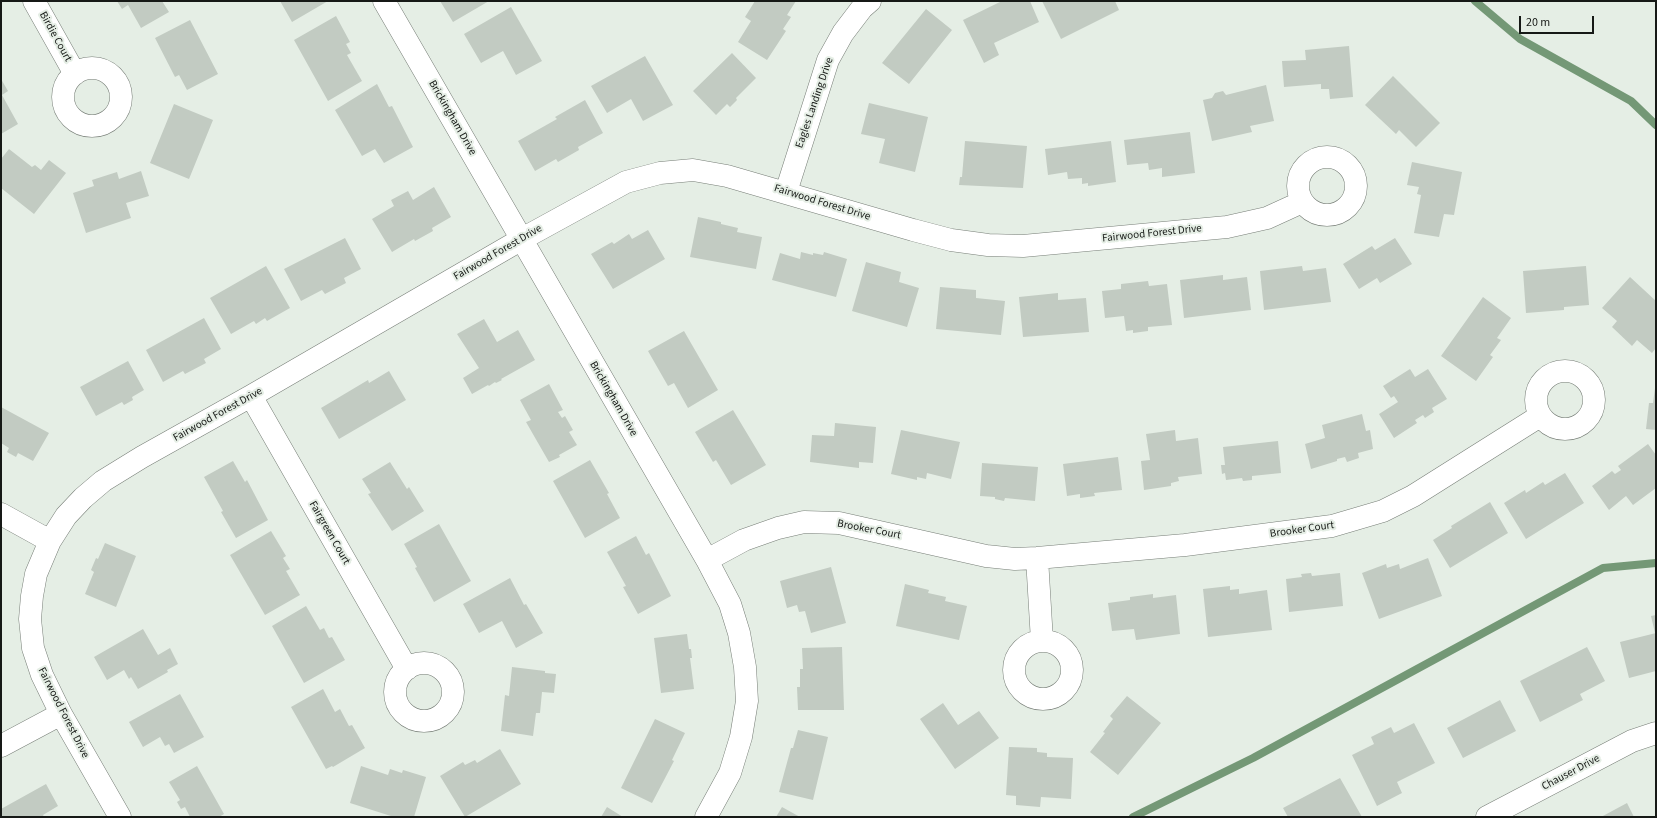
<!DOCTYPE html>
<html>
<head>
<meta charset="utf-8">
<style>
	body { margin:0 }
	#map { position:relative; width:1657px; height:818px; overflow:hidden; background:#e5eee5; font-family:"Source Sans 3",sans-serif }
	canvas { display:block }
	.frame { position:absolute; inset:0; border:2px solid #161916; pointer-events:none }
	.scale { position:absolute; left:1519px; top:16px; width:75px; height:18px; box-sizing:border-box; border:2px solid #161916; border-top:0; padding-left:5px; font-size:12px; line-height:14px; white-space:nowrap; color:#161916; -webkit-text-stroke:3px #e5eee5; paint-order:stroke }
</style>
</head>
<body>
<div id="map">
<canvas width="1657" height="818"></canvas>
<div class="frame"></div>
<div class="scale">20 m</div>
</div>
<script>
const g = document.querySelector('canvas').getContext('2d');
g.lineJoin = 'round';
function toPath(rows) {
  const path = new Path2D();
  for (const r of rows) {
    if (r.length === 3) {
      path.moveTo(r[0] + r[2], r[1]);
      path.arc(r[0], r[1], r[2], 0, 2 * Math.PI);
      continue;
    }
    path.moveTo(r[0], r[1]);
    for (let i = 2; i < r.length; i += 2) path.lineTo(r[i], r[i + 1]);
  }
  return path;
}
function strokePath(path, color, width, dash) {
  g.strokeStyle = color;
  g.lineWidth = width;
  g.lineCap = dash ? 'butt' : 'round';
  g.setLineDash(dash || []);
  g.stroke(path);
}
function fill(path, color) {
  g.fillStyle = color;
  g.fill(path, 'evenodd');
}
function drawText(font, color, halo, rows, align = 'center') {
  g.font = font + ' "Source Sans 3",sans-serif';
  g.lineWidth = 4;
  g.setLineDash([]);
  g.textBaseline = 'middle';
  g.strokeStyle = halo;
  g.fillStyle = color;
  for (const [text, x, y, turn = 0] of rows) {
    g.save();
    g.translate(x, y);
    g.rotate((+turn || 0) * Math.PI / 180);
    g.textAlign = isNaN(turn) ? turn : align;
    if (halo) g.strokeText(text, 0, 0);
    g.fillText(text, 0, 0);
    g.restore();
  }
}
const stream = toPath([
	[1475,1,1520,39,1631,101,1656,125],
	[1133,817,1253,758,1603,568,1656,563]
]);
const building = toPath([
	[117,1,162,1,169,12,141,28,128,5,122,9],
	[280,1,328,1,292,22],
	[440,1,489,1,453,22],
	[755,1,796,1,787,15,791,17,783,29,786,31,767,60,738,42,751,21,745,17],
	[1002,1,1030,1,1039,22,994,43,999,55,984,63,963,20],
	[1042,1,1115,1,1119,10,1061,39],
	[511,7,542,61,516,75,503,51,481,63,464,34],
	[926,9,952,30,909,84,882,63],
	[336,16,350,42,346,44,351,53,347,55,362,81,328,101,294,40],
	[190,20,218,74,187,90,179,75,175,77,155,38],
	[1349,46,1353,97,1330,99,1329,89,1321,89,1321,84,1284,87,1282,61,1306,60,1305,50],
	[732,53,756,78,736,98,737,100,730,107,727,104,716,115,693,91],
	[645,56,673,105,643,121,631,99,607,113,591,86],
	[1393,76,1440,123,1416,147,1399,130,1396,134,1365,105],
	[1,79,8,91,2,95,18,124,1,134],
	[377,84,389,107,392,106,413,147,384,163,375,149,362,156,335,110],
	[1266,85,1274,121,1250,126,1252,132,1212,141,1203,100,1212,98,1215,93,1223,91,1226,95],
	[585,100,603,133,578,147,579,150,558,162,556,159,535,171,518,141,557,119,555,117],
	[869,103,928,117,915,172,879,163,885,139,861,134],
	[174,104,213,120,189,179,150,163],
	[1190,132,1195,173,1162,177,1162,168,1149,170,1148,163,1127,165,1124,140],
	[965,141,1027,146,1023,188,959,185,960,177,962,177],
	[1111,141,1116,182,1088,186,1088,183,1082,184,1082,178,1068,179,1067,172,1048,175,1045,149],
	[9,149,32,167,35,165,41,170,49,160,66,173,34,214,1,188,1,159],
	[1412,162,1462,172,1454,215,1444,214,1439,237,1414,233,1421,195,1417,194,1419,187,1407,185],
	[141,171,149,196,126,203,131,218,86,233,73,193,94,186,92,180,117,172,119,179],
	[434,187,451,217,432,228,433,231,415,241,414,239,392,252,372,219,394,206,391,200,408,191,413,200],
	[698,217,721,222,721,224,738,228,737,232,762,237,756,269,690,257],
	[648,230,665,259,613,289,591,254,612,242,614,244,629,234,632,239],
	[345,238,361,269,344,278,346,283,325,294,322,290,301,301,284,269],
	[1395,238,1412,264,1380,283,1377,278,1359,289,1343,264,1372,246,1375,250],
	[801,252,813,255,813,253,823,255,824,252,847,259,836,297,772,280,780,253,800,259],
	[866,262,901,272,899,282,919,288,907,327,852,311],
	[266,266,290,308,267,321,265,318,256,324,254,321,231,334,210,298],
	[1302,266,1303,271,1326,268,1331,302,1264,310,1260,271],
	[1586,266,1589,305,1564,307,1564,310,1526,313,1523,271],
	[1223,275,1223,280,1247,277,1251,310,1184,318,1180,280],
	[1630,277,1656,301,1656,348,1652,353,1637,340,1632,346,1612,327,1617,321,1602,308],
	[1148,281,1149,286,1167,284,1172,325,1148,327,1148,331,1133,333,1133,330,1126,331,1124,316,1105,318,1102,291,1121,289,1121,284],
	[940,287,976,290,976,298,1005,301,1001,335,936,329],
	[1058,293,1058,300,1086,298,1089,332,1023,337,1019,297],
	[1483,297,1511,318,1497,338,1501,340,1490,355,1493,357,1476,381,1441,356],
	[204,318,221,349,204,359,206,363,185,374,183,371,163,382,146,350],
	[484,319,497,342,518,330,535,360,501,379,502,380,496,383,495,382,489,386,488,385,472,394,463,378,479,368,457,334],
	[684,331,718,390,688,408,674,383,668,386,648,351],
	[128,361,144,390,132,397,133,400,124,405,122,402,96,416,80,387],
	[1410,369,1415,377,1428,369,1447,399,1432,408,1434,412,1425,418,1423,415,1415,420,1417,423,1394,438,1379,414,1398,402,1394,396,1391,398,1383,386],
	[389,371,406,400,339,439,321,408,368,380,369,383],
	[549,384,563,410,558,412,562,418,565,416,573,430,569,432,577,445,559,455,560,457,549,462,526,422,531,420,520,400],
	[1655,388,1656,388,1656,430,1646,429,1649,403,1653,403],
	[1,407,49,433,33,461,18,453,16,457,7,452,9,448,1,443],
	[733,410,766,465,731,485,716,460,713,462,695,432],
	[1362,414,1366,431,1370,430,1373,449,1358,453,1359,458,1347,462,1345,457,1337,459,1337,461,1311,469,1305,444,1325,438,1322,425],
	[835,423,876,427,873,463,859,462,859,468,810,462,812,435,834,436],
	[901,430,960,442,951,479,927,473,926,479,917,477,917,480,891,474],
	[1175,430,1176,441,1198,438,1202,474,1178,477,1179,481,1171,483,1171,486,1144,490,1141,461,1150,460,1146,434],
	[1278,441,1281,473,1252,476,1252,480,1243,481,1242,478,1226,480,1225,473,1222,474,1221,465,1225,465,1223,447],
	[1648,444,1656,455,1656,488,1633,505,1626,496,1609,510,1592,486,1612,471,1615,474,1621,470,1618,466],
	[1118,457,1122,490,1094,493,1095,496,1080,498,1080,494,1067,496,1063,464],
	[590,460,609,493,607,494,620,518,585,538,553,481],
	[233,461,245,482,247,480,268,520,236,538,221,512,223,511,204,477],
	[390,462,407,489,409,487,424,511,392,531,368,494,371,493,362,479],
	[982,463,1038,467,1035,501,1005,498,1004,501,995,499,995,497,980,496],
	[1565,473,1584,503,1526,539,1504,503,1525,490,1526,493,1543,482,1545,485],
	[1490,502,1508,533,1450,568,1433,540,1452,528,1451,526],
	[439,524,471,581,434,602,415,568,417,567,404,544],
	[271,531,286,556,283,558,290,569,286,571,300,595,265,615,230,555],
	[636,536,646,555,649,553,671,596,638,614,623,587,626,586,607,552],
	[105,543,136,556,116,607,85,594,94,572,91,570,96,558,98,559],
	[1428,558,1442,596,1379,619,1362,573,1386,564,1387,568,1399,564,1400,569],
	[831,567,846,623,811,633,805,611,799,612,797,605,787,608,780,581],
	[1311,573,1312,576,1340,573,1343,606,1289,612,1286,579,1302,577,1301,574],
	[510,578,524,605,526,604,543,633,516,648,502,621,479,633,463,604],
	[905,584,929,590,928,593,946,597,945,601,967,606,959,640,896,626],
	[1230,586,1230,590,1239,589,1239,594,1267,590,1272,630,1208,637,1203,589],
	[1153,594,1153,598,1176,595,1180,634,1136,640,1134,629,1112,631,1108,603,1130,600,1130,597],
	[306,606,320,630,324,628,329,638,332,637,345,660,304,683,272,626],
	[1656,615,1656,633,1655,633,1651,616],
	[143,629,158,655,170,648,178,664,167,670,168,672,138,689,131,677,129,679,124,670,107,680,94,657],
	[1656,633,1656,671,1629,678,1620,642],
	[687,634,689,649,691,649,692,658,690,658,694,689,661,693,654,638],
	[842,647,844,710,798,710,797,687,800,687,800,669,803,669,802,648],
	[1587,647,1605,681,1580,694,1583,700,1540,722,1520,681],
	[512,667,545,671,545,673,556,674,554,693,542,692,540,713,536,713,533,736,501,731,505,695,509,696],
	[323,689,335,712,340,709,349,726,352,725,365,748,333,767,332,766,326,769,291,707],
	[180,694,204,737,174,753,169,744,165,746,160,737,143,747,129,722],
	[1127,696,1161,723,1118,775,1090,752,1105,733,1103,732,1113,719,1110,716],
	[1500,700,1516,731,1463,758,1447,728],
	[943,703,958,725,979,711,999,738,955,769,920,719],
	[655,719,685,733,672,760,674,761,652,803,621,788],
	[1414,723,1435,763,1397,782,1402,793,1377,806,1352,755,1374,744,1371,737,1391,727,1394,733],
	[798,730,828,737,813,800,779,792,791,748,793,748],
	[1009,747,1037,748,1037,752,1047,753,1047,757,1073,758,1071,799,1041,797,1040,807,1016,805,1016,796,1006,795],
	[500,749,521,784,465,817,440,776,463,762,465,765,475,760,477,763],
	[197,766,224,814,219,817,190,817,185,807,181,809,177,802,180,800,169,782],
	[361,766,388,775,390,769,402,773,403,770,426,777,414,817,394,817,350,803],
	[1340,778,1362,817,1288,817,1283,808],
	[46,784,58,806,43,815,44,817,1,817,1,809],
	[1627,803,1634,817,1601,817],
	[607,807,623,817,601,817],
	[782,807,800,817,776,817]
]);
const minor = toPath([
	[34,1,75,74],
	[384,1,707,560,730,604,739,633,745,667,747,701,741,737,730,773,706,817],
	[92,97,29],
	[1327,186,29],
	[786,192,828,60,843,33,862,8,870,1],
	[1565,400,29],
	[251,396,407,669],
	[1,514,50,541],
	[1037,558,1042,641],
	[707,560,744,540,778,528,804,522,839,523,986,556,1015,559,1037,558,1185,545,1332,526,1383,511,1413,496,1540,416],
	[1043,670,29],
	[424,692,29],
	[1,746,61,714],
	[120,817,61,714,42,675,33,648,30,619,32,596,36,574,50,541,66,516,83,498,103,481,142,457,251,396,522,239,626,182,660,173,693,170,727,176,913,230,951,240,988,245,1023,246,1227,227,1267,218,1302,202],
	[1487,817,1632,741,1656,733]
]);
const streetNames = [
	["Birdie Court",55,37,61],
	["Eagles Landing Drive",815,103,-71],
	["Brickingham Drive",452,118,60],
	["Fairwood Forest Drive",822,203,17],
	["Fairwood Forest Drive",1152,234,-6],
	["Fairwood Forest Drive",498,253,-30],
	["Brickingham Drive",613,399,60],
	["Fairwood Forest Drive",218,415,-29],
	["Brooker Court",869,530,11],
	["Brooker Court",1302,530,-8],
	["Fairgreen Court",329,533,60],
	["Fairwood Forest Drive",63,713,63],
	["Chauser Drive",1571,773,-28]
];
strokePath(stream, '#749876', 8);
fill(building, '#c2cbc2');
strokePath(minor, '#777e77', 23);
strokePath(minor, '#fff', 22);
drawText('11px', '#161916', '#e5eee5', streetNames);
</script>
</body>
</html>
